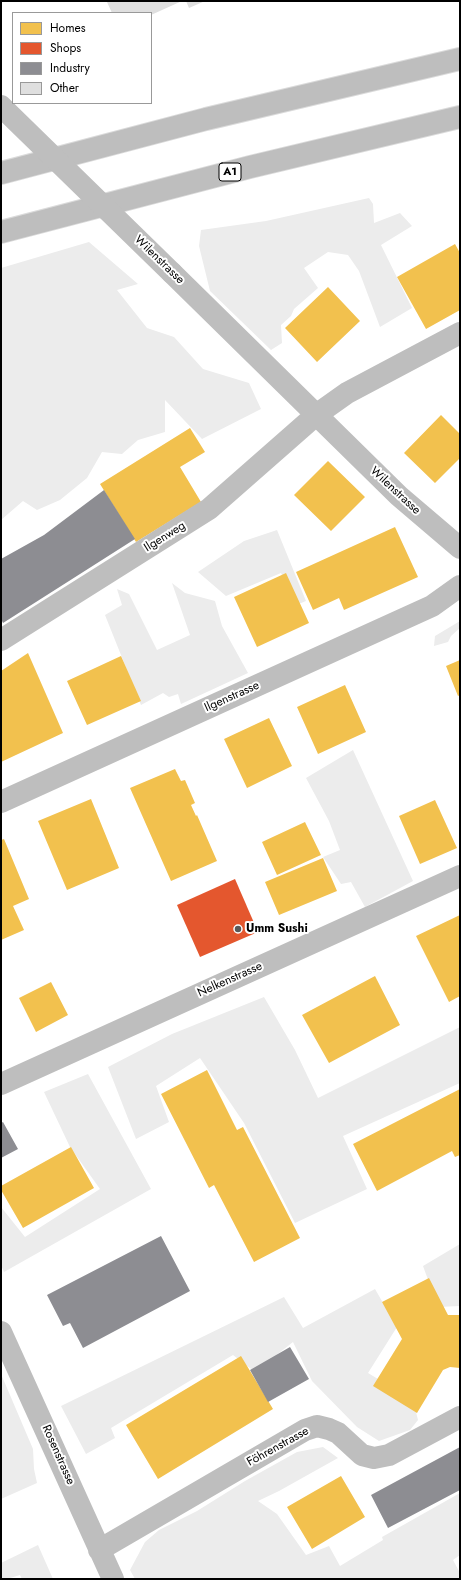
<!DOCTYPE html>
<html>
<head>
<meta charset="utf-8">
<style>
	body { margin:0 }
	#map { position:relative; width:461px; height:1580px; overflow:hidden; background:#fff; font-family:Jost,sans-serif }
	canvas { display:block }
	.frame { position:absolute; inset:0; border:2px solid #000; pointer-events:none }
	.legend { position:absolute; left:12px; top:12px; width:140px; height:92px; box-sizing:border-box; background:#fff; border:1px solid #999; margin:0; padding:5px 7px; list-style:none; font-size:12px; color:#000 }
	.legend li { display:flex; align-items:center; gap:8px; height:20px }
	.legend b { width:20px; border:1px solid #999 }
</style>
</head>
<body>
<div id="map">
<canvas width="461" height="1580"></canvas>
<div class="frame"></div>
<ul class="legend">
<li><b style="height:11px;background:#f2c14e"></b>Homes</li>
<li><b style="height:11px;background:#e4572e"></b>Shops</li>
<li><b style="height:11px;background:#8d8d92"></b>Industry</li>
<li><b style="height:11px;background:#dfdfdf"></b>Other</li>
</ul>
</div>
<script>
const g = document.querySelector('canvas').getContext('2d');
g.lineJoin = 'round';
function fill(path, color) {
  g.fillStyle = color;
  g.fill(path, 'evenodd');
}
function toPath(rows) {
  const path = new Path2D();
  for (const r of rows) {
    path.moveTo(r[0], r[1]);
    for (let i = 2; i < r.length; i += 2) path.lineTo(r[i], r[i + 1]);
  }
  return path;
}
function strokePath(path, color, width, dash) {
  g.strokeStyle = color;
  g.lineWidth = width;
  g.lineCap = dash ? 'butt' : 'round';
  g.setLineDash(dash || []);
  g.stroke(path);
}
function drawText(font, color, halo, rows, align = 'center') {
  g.font = font + ' Jost,sans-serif';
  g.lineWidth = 4;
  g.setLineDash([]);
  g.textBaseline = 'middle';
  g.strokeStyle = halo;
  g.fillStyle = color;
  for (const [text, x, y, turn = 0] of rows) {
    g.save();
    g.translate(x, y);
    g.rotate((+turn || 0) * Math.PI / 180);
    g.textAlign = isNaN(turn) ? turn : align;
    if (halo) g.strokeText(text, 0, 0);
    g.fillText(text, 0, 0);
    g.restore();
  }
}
const green = toPath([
	[369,198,373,204,374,223,400,213,412,226,381,245,412,308,380,327,359,271,348,255,328,252,304,268,318,288,294,309,291,316,281,325,282,343,271,350,210,291,199,246,201,230,266,221],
	[89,242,138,284,117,290,147,328,174,337,203,369,249,383,261,409,202,439,165,400,165,432,138,440,122,454,102,452,87,478,60,500,37,510,23,501,1,520,1,268],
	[277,530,306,601,296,605,281,573,226,596,198,572,244,541],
	[172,583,185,593,215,601,222,626,248,673,181,704,178,694,169,697,163,693,141,705,105,615,122,605,117,589,129,594,157,650,190,635],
	[460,621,460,628,451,636,448,642,434,646,435,636],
	[353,750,413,881,365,907,351,882,341,884,323,857,340,850,329,821,306,778],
	[264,997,295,1050,318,1098,460,1027,460,1083,343,1136,367,1189,295,1223,244,1123,200,1058,156,1086,169,1122,136,1139,108,1067,172,1034],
	[88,1074,151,1189,4,1272,1,1265,1,1207,25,1237,100,1189,70,1147,44,1092],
	[460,1244,460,1306,438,1307,423,1266],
	[375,1289,397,1327,368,1373,413,1400,418,1420,410,1430,379,1441,357,1427,312,1381,293,1342,255,1372,233,1355,111,1428,115,1438,86,1454,61,1406,284,1297,303,1328],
	[1,1374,33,1449,34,1469,37,1483,1,1499],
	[323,1447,338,1458,279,1491,258,1501,277,1514,306,1555,329,1546,340,1566,383,1540,382,1537,460,1493,460,1555,453,1560,460,1573,460,1579,135,1579,130,1570,145,1542,159,1530,197,1511,245,1481,297,1452],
	[38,1545,53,1579,22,1579,20,1575,7,1579,1,1579,1,1563]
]);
const homes = toPath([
	[455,244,460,253,460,310,426,329,397,277],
	[328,287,360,321,317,362,285,328],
	[441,415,460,434,460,458,435,483,404,453],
	[190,428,205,452,180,467,201,502,136,542,100,484],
	[328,461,365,497,331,531,294,495],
	[395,527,418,577,344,610,339,598,313,610,296,572],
	[286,573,309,623,257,647,234,597],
	[28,653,63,733,1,762,1,671],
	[121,656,141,701,87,725,67,681],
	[460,660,460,695,458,696,446,666],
	[345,685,366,732,318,754,297,707],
	[269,718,292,766,247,788,224,739],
	[175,769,181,781,185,780,195,803,191,805,196,816,197,815,217,861,171,881,130,788],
	[91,799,119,868,67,890,38,821],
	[435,800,457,848,420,864,399,816],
	[305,822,321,855,277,875,262,842],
	[4,839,29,899,13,906,24,930,1,940,1,840],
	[323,858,337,891,279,915,265,882],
	[460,915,460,996,449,1002,416,936],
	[375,976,400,1025,329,1063,302,1015],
	[51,982,68,1015,36,1032,19,998],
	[207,1070,237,1130,243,1127,300,1238,254,1262,214,1185,209,1188,161,1094],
	[460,1089,460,1155,455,1157,452,1151,377,1191,353,1144],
	[71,1147,94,1188,23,1228,1,1190,1,1186],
	[429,1278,448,1315,460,1315,460,1368,450,1367,443,1370,417,1413,373,1386,402,1339,382,1302],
	[241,1356,273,1409,158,1479,126,1425],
	[341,1476,365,1517,312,1549,287,1507]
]);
const shops = toPath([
	[235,879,258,932,200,957,177,905]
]);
const industry = toPath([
	[104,490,135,539,3,623,1,619,1,559,44,535],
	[3,1122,18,1149,1,1158,1,1123],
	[161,1236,190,1291,83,1348,70,1323,63,1326,47,1295],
	[290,1347,309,1379,268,1402,250,1370],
	[460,1447,460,1490,388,1528,371,1495]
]);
const building = toPath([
	[109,1,182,1,151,15,151,13,112,13,107,2],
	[186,1,205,1,189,8]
]);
const minor = toPath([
	[172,273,399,496,460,548],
	[1,640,209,509,316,415,347,393,460,333],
	[1,802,432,606,460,586],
	[1,1084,460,876],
	[1,1332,113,1579],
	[99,1550,305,1430,317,1426,329,1429,338,1433,362,1455,374,1458,389,1455,460,1417]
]);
const highway = toPath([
	[1,173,206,119,460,59],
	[1,232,250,167,460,117]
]);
const minorBridge = toPath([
	[1,106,172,273]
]);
const markers = [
	[238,929,4,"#595959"]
];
const shields = [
	[230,172,22]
];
const shieldNames = [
	["A1",230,172]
];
const streetNames = [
	["Wilenstrasse",159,260,44],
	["Wilenstrasse",395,491,43],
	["Ilgenweg",165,537,-32],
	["Ilgenstrasse",232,697,-24],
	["Nelkenstrasse",230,980,-24],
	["Föhrenstrasse",278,1447,-29],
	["Rosenstrasse",58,1455,66]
];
const poiNames = [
	["Umm Sushi",246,929]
];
fill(green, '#ececec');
fill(homes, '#f2c14e');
fill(shops, '#e4572e');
fill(industry, '#8d8d92');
fill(building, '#dfdfdf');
strokePath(highway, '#dbdbdb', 24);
strokePath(minor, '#bebebe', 22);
strokePath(highway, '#bebebe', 22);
strokePath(minorBridge, '#bebebe', 22);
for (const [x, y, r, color] of markers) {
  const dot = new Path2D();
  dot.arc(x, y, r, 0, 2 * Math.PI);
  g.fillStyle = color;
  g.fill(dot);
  strokePath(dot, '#fff', 1.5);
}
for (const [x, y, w] of shields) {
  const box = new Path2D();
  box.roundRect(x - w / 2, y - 9, w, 18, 3);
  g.fillStyle = '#fff';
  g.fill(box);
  strokePath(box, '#000', 1);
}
drawText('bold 11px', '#000', null, shieldNames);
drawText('12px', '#000', '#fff', streetNames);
drawText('bold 12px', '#000', '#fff', poiNames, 'left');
</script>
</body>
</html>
